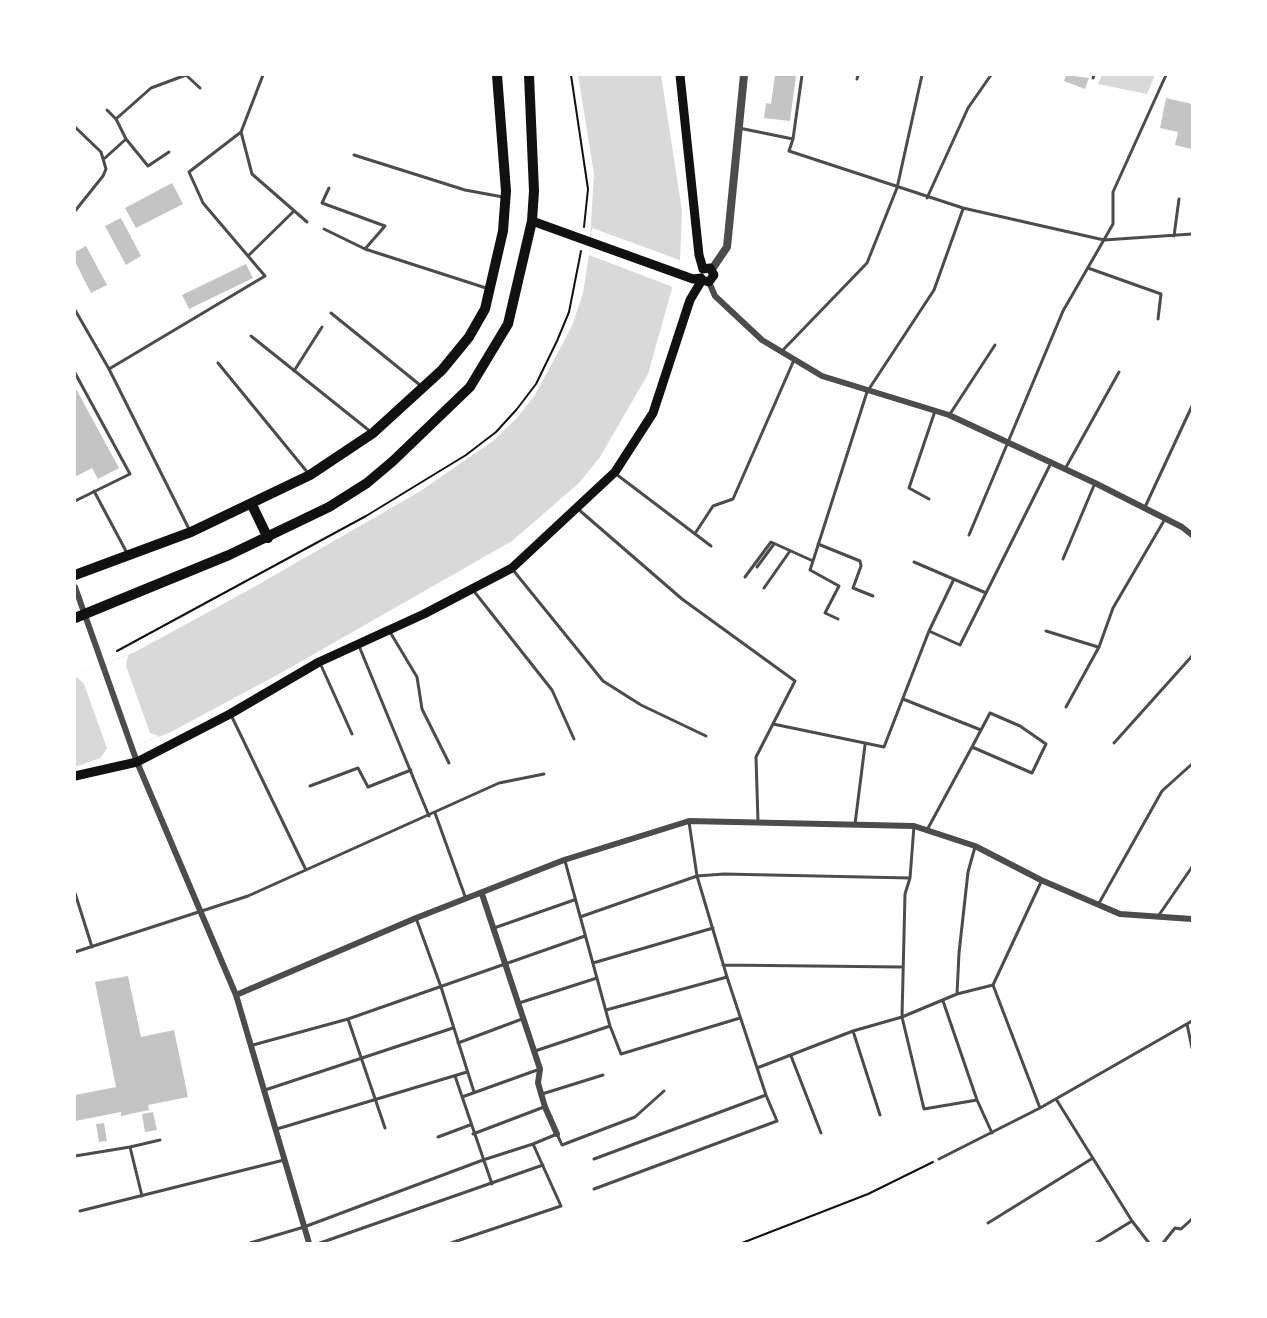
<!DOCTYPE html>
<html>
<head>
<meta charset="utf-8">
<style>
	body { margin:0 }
	#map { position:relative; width:1267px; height:1318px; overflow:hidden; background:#fff; font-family:Merriweather,serif }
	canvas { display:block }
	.frame { position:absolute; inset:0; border:76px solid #fff; pointer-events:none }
</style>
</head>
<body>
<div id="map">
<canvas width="1267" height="1318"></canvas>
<div class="frame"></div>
</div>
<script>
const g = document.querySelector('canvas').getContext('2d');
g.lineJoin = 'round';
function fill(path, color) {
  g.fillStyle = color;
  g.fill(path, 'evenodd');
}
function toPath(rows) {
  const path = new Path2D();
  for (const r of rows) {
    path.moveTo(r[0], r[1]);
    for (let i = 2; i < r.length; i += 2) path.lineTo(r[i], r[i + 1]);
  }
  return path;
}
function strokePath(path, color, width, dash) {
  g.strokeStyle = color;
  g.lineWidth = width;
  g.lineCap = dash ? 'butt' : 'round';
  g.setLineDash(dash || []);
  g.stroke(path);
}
const water = toPath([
	[578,75,661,75,682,211,680,260,648,374,600,457,579,483,512,541,279,674,169,733,75,767,75,675,135,652,247,591,419,492,493,441,517,418,535,395,572,326,583,293,589,255,594,174],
	[1102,75,1155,75,1147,94,1098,84]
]);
const pier = toPath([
	[592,228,680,260,673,287,589,255],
	[128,655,126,666,150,733,159,736,100,759,107,748,84,684,75,675]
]);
const building = toPath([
	[775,75,796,75,790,121,764,118,766,103,771,104],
	[1066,75,1089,78,1085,89,1064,81],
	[1166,98,1192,104,1191,149,1175,145,1178,132,1160,128],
	[172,183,183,204,136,228,125,208],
	[121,218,141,256,126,265,105,226],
	[86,246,107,285,91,293,75,262,75,252],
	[246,264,253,278,189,309,182,295],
	[75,387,119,468,98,479,92,468,75,477],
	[128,976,141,1037,174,1030,188,1097,148,1105,149,1110,121,1116,121,1112,75,1121,75,1095,116,1087,95,982],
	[153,1112,157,1130,145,1132,142,1114],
	[104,1123,107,1141,99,1142,96,1124]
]);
const path = toPath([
	[571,75,588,189,584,227],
	[117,651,366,516,466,455,496,432,517,409,536,384,557,341,569,312,581,251],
	[742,1243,868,1194,933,1162]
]);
const service = toPath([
	[186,75,200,88],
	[263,75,241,132,252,174,307,222],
	[1093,78,1094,75],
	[857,79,858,75],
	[107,110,116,119,151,88,186,75],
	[116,119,126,139,148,166,169,152],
	[75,127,101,152,106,169,103,176,75,211],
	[739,128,793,139,789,151,963,208,1104,240,1192,234],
	[793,139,802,75],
	[354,155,465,190,503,197],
	[105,158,126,139],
	[329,188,322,203,385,226,365,249],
	[927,198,968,108,991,75],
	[324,229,365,249,486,288],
	[1174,236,1179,199],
	[248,256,294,211],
	[1088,268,1161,294,1158,319],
	[75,310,109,369],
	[331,313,420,385],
	[251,336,371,432],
	[782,351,867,263,897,188,922,75],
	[218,363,308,473],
	[294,371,322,327],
	[75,373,130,474,75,501],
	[950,414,995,345],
	[1065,469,1119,372],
	[616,474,711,546],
	[94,491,127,553],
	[929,499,909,488,935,411],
	[1145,507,1192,406],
	[578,509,682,599,795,681,756,757,758,822],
	[190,531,109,369,265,276,203,203,189,172,241,132],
	[696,532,713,506,733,499,794,360],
	[969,535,1063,311,1113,224,1113,192,1166,75],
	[818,544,860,561,861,566,853,588,873,596],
	[1063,559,1095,483],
	[914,562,986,593],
	[757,567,774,544],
	[513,570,603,681,641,705,706,736],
	[745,577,771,542,813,561],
	[764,588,790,551],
	[473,590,552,690,574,739],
	[838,619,825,613,839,586,810,570,813,561,867,392,934,290,963,209],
	[929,631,960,645,1051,463],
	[1046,631,1098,647],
	[390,632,417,677,422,709,449,763],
	[359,646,429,816],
	[320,663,352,734],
	[903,699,981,730],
	[1066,707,1099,647,1113,608,1165,519],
	[231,715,306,870],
	[773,724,884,747,929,631,954,579],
	[1114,743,1192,656],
	[310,786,358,768,368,787,411,770],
	[435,813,466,899],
	[855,824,865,745],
	[914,826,910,878,905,894,902,1017,924,1109,977,1100,943,1001],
	[927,830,972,747,990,713,1020,726,1046,744,1032,773,972,747],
	[565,861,610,1026,621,1054,740,1018],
	[75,893,92,947],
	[1098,905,1162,791,1192,764],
	[1159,915,1192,867],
	[580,917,697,876,724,874,910,878],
	[416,918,441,987,474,1092],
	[494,928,574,900],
	[75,952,248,896,499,783,544,774],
	[593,963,713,928],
	[723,965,901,967],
	[957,994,959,953,968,872,975,847],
	[519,1003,597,978],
	[606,1010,727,977],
	[348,1019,385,1128],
	[1187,1024,1192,1048],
	[853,1031,880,1115],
	[458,1043,522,1019],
	[253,1045,348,1019,585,936],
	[535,1051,610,1026],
	[791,1056,821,1133],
	[757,1068,853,1031,902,1017,957,994,993,985],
	[455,1076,492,1184],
	[265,1090,453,1028],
	[542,1094,603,1075],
	[462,1097,540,1069],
	[1056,1099,1132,1221,1149,1243],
	[977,1100,992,1133],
	[1040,1108,993,985,1041,882],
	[277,1129,467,1072],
	[473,1134,544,1107],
	[438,1137,470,1125],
	[75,1156,130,1147],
	[594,1159,766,1095],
	[939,1159,1040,1108,1192,1021],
	[594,1189,777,1121,766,1095,727,977,697,876,689,822],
	[142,1196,130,1147,160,1140],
	[80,1211,284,1160],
	[988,1223,1093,1158],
	[250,1243,304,1227,483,1160,533,1144],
	[320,1243,543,1165],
	[451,1243,561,1206,533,1144,557,1134,562,1145,635,1117,664,1091],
	[1096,1243,1132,1221],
	[1163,1243,1175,1228,1181,1229,1192,1219]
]);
const minor = toPath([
	[709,282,715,296,762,340,822,376,949,415,1095,483,1182,527,1192,535],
	[75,587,137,762,236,995,309,1243],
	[482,894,540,1069,538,1083,545,1107,557,1134],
	[236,995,416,918,564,860,689,821,914,826,975,846,1041,880,1120,914,1192,919]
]);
const tertiary = toPath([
	[712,269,727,247,744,75]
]);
const secondary = toPath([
	[680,75,699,255,703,269],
	[532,221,693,279,701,278],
	[702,280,709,282,714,275,710,268,703,269],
	[75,776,137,762,230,714,319,662,424,614,512,568,615,472,653,413,690,300,702,280]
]);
const primary = toPath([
	[252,505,268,538],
	[75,575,191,532,310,475,373,433,442,370,469,337,485,309,503,231,506,191,497,75],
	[75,618,229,555,329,507,367,483,393,461,470,387,508,324,532,221,534,191,529,75]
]);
fill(water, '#d9d9d9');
fill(pier, '#fff');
fill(building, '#c4c4c4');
strokePath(path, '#111', 2);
strokePath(service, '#4c4c4c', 3);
strokePath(minor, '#4c4c4c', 6);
strokePath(tertiary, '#4c4c4c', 8);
strokePath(secondary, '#111', 9);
strokePath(primary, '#111', 10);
</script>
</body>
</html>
